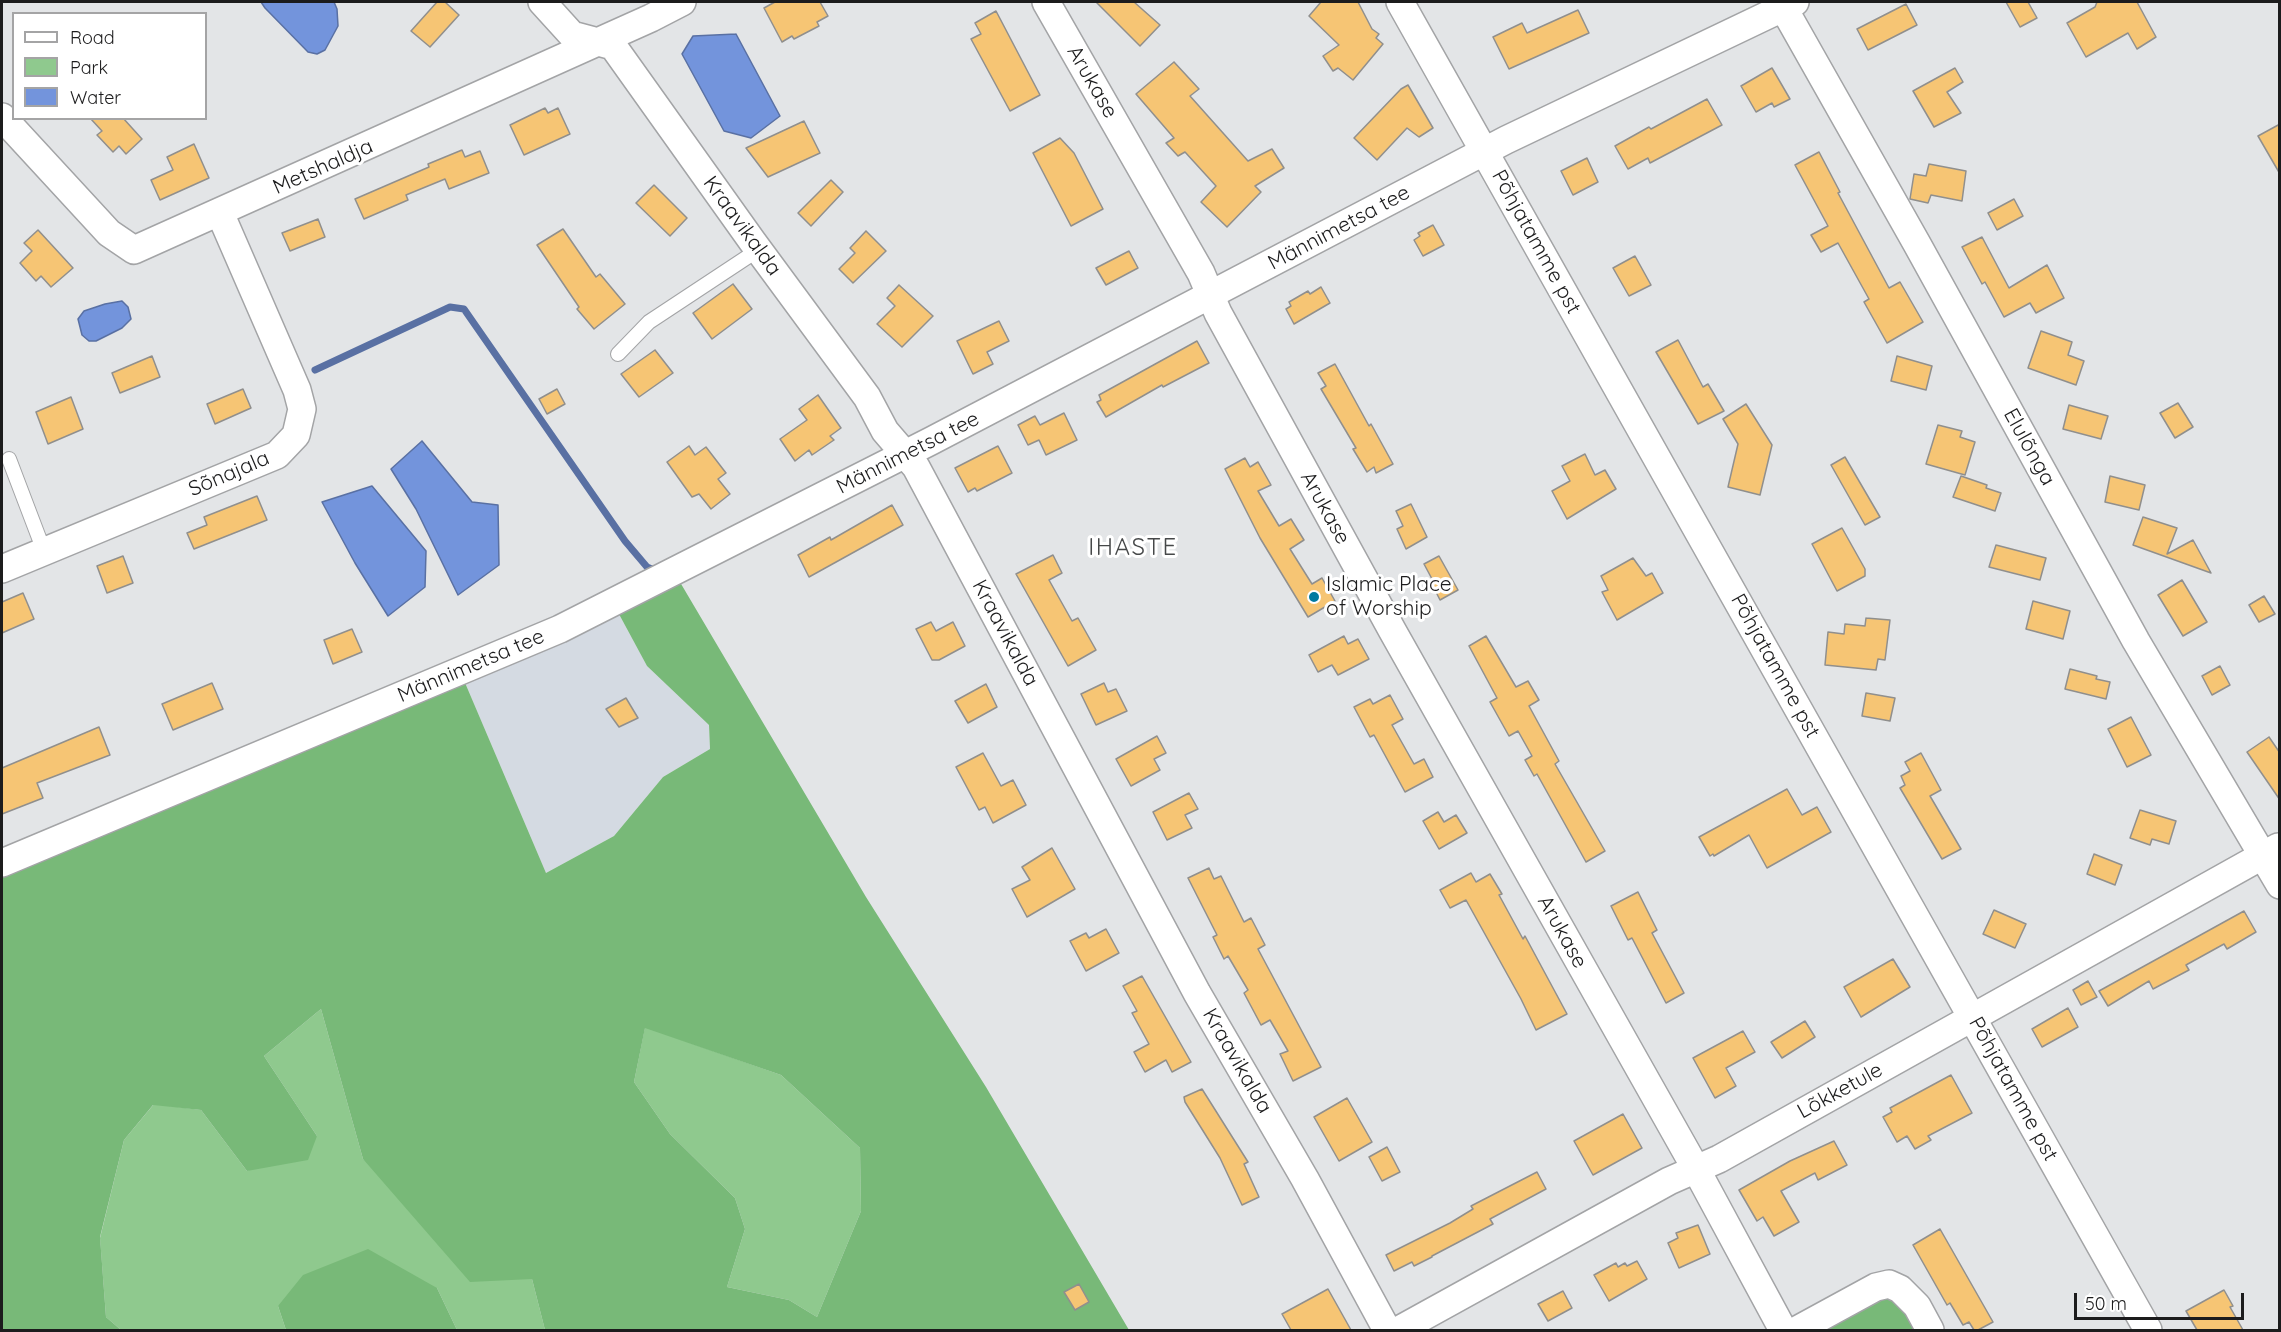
<!DOCTYPE html>
<html>
<head>
<meta charset="utf-8">
<style>
	body { margin:0 }
	#map { position:relative; width:2281px; height:1332px; overflow:hidden; background:#e3e5e7; font-family:Quicksand,sans-serif }
	canvas { display:block }
	.frame { position:absolute; inset:0; border:3px solid #1c1c1d; pointer-events:none }
	.legend { position:absolute; left:12px; top:12px; width:195px; height:108px; box-sizing:border-box; background:#fff; border:2px solid #a4a4a5; margin:0; padding:8px 10px; list-style:none; font-size:18px; color:#1c1c1d }
	.legend li { display:flex; align-items:center; gap:12px; height:30px }
	.legend b { width:30px; border:2px solid #a4a4a5 }
	.scale { position:absolute; left:2074px; top:1293px; width:170px; height:27px; box-sizing:border-box; border:3px solid #1c1c1d; border-top:0; padding-left:8px; font-size:18px; line-height:21px; white-space:nowrap; color:#1c1c1d; -webkit-text-stroke:4px #fff; paint-order:stroke }
</style>
</head>
<body>
<div id="map">
<canvas width="2281" height="1332"></canvas>
<div class="frame"></div>
<ul class="legend">
<li><b style="height:8px;background:#fff"></b>Road</li>
<li><b style="height:16px;background:#8fc98e"></b>Park</li>
<li><b style="height:16px;background:#7394dc"></b>Water</li>
</ul>
<div class="scale">50 m</div>
</div>
<script>
const g = document.querySelector('canvas').getContext('2d');
g.lineJoin = 'round';
function fill(path, color) {
  g.fillStyle = color;
  g.fill(path, 'evenodd');
}
function toPath(rows) {
  const path = new Path2D();
  for (const r of rows) {
    path.moveTo(r[0], r[1]);
    for (let i = 2; i < r.length; i += 2) path.lineTo(r[i], r[i + 1]);
  }
  return path;
}
function strokePath(path, color, width, dash) {
  g.strokeStyle = color;
  g.lineWidth = width;
  g.lineCap = dash ? 'butt' : 'round';
  g.setLineDash(dash || []);
  g.stroke(path);
}
function drawText(font, color, halo, rows, align = 'center') {
  g.font = font + ' Quicksand,sans-serif';
  g.lineWidth = 6;
  g.setLineDash([]);
  g.textBaseline = 'middle';
  g.strokeStyle = halo;
  g.fillStyle = color;
  for (const [text, x, y, turn = 0] of rows) {
    g.save();
    g.translate(x, y);
    g.rotate((+turn || 0) * Math.PI / 180);
    g.textAlign = isNaN(turn) ? turn : align;
    if (halo) g.strokeText(text, 0, 0);
    g.fillText(text, 0, 0);
    g.restore();
  }
}
const built = toPath([
	[613,603,647,666,709,725,710,749,663,777,614,836,546,873,460,671]
]);
const green = toPath([
	[321,1009,363,1159,532,1279,545,1330,457,1330,437,1288,278,1306,286,1330,121,1330,106,1317,100,1238,124,1140,154,1104,201,1110,247,1171,317,1136,264,1056],
	[645,1027,781,1075,860,1148,861,1211,817,1317,789,1300,727,1287,745,1229,735,1198,670,1134,634,1082]
]);
const forest = toPath([
	[674,572,866,897,986,1087,1129,1330,545,1330,532,1279,470,1282,363,1159,321,1009,264,1056,317,1136,308,1160,247,1171,201,1110,153,1105,124,1140,100,1237,106,1317,121,1330,2,1330,2,866,460,671,546,873,614,836,663,777,710,749,709,725,647,666,613,603],
	[645,1028,781,1075,860,1148,861,1211,817,1317,789,1300,727,1287,745,1229,735,1198,670,1134,634,1082],
	[368,1249,437,1288,457,1330,286,1330,278,1306,303,1275],
	[1881,1292,1897,1294,1923,1330,1810,1330]
]);
const water = toPath([
	[261,2,334,2,337,9,338,26,325,50,317,54,308,52,265,8,261,2],
	[736,34,780,116,751,138,724,131,682,54,693,36,736,34],
	[122,301,128,307,131,319,122,328,96,341,89,341,82,335,78,319,84,311,105,304,122,301],
	[422,441,472,502,498,505,499,565,458,595,416,509,391,469,422,441],
	[372,486,426,551,425,587,388,616,355,563,322,502,372,486]
]);
const stream = toPath([
	[315,370,450,307,464,309,625,541,647,567,652,569]
]);
const building = toPath([
	[437,2,445,2,459,15,430,47,411,31,437,2],
	[775,2,820,2,828,16,817,22,819,26,794,39,792,36,782,42,764,8,775,2],
	[1096,2,1134,2,1160,25,1140,46,1096,2],
	[1321,2,1358,2,1372,29,1379,34,1376,38,1383,44,1353,80,1338,68,1333,71,1323,56,1339,45,1309,16,1321,2],
	[2006,2,2028,2,2037,18,2020,27,2006,2],
	[2097,2,2137,2,2156,37,2137,49,2128,33,2086,57,2067,23,2095,7,2097,2],
	[1906,4,1917,25,1868,50,1857,29,1906,4],
	[1578,10,1589,33,1509,69,1493,37,1522,23,1527,33,1578,10],
	[996,11,1040,95,1010,111,971,39,981,34,975,23,996,11],
	[1174,62,1199,89,1190,96,1248,161,1272,149,1284,168,1255,186,1261,192,1227,227,1201,202,1216,186,1185,152,1178,156,1166,143,1174,138,1136,94,1174,62],
	[1772,68,1790,99,1774,107,1772,103,1756,112,1741,86,1772,68],
	[1955,68,1963,82,1947,92,1961,113,1934,127,1913,91,1955,68],
	[1408,85,1433,128,1419,137,1407,128,1377,160,1354,138,1401,89,1408,85],
	[1707,99,1722,125,1650,163,1648,158,1628,169,1615,146,1649,127,1651,129,1707,99],
	[545,108,548,113,558,108,570,134,524,155,510,125,545,108],
	[90,118,123,118,142,139,126,154,119,146,113,152,97,135,102,131,90,118],
	[804,121,820,153,768,177,746,148,804,121],
	[2280,124,2280,174,2258,136,2280,124],
	[1060,138,1074,153,1103,209,1071,226,1033,153,1060,138],
	[194,144,209,178,160,200,151,180,173,170,167,157,194,144],
	[462,150,465,157,480,151,489,173,449,189,445,179,406,195,408,200,364,219,355,199,429,167,428,164,462,150],
	[1819,152,1840,192,1838,193,1889,288,1900,282,1923,322,1887,343,1864,302,1869,299,1838,243,1821,252,1811,235,1828,226,1795,165,1819,152],
	[1587,158,1598,182,1573,195,1561,171,1587,158],
	[1929,164,1966,171,1962,201,1931,195,1928,203,1910,199,1914,174,1926,176,1929,164],
	[831,180,843,192,811,226,798,213,831,180],
	[654,185,687,218,670,236,636,203,654,185],
	[2014,199,2023,216,1997,230,1988,213,2014,199],
	[318,219,325,237,290,251,282,233,318,219],
	[1433,225,1444,245,1423,256,1414,240,1420,236,1418,233,1433,225],
	[563,229,596,277,600,274,625,304,594,329,577,309,579,307,537,245,563,229],
	[38,230,73,268,51,287,41,276,36,281,20,263,32,251,24,243,38,230],
	[866,231,886,251,853,283,839,269,855,253,850,248,866,231],
	[1982,237,2009,288,2047,265,2064,298,2036,313,2030,303,2004,317,1985,282,1982,284,1962,247,1982,237],
	[1129,251,1138,268,1106,285,1096,268,1129,251],
	[1635,256,1651,285,1629,296,1613,268,1635,256],
	[733,284,752,309,712,339,693,313,733,284],
	[899,285,933,316,902,347,877,324,895,306,887,298,899,285],
	[1321,287,1330,303,1294,324,1286,309,1291,306,1289,302,1308,291,1310,294,1321,287],
	[999,321,1009,341,987,352,993,364,973,374,957,341,999,321],
	[2041,331,2072,342,2068,355,2084,361,2076,385,2028,368,2041,331],
	[1678,340,1703,387,1708,384,1724,411,1698,424,1656,352,1678,340],
	[1197,341,1209,363,1163,387,1162,385,1106,417,1097,402,1101,400,1099,395,1197,341],
	[655,350,673,373,639,397,621,374,655,350],
	[152,356,160,377,120,393,112,373,152,356],
	[1897,356,1932,366,1926,390,1891,381,1897,356],
	[1335,364,1369,426,1371,424,1393,464,1376,473,1374,467,1367,472,1353,449,1356,448,1321,389,1326,386,1318,373,1335,364],
	[243,389,251,408,215,424,207,404,243,389],
	[557,389,565,404,547,414,539,399,557,389],
	[818,395,841,428,830,436,834,440,812,455,809,450,795,461,780,439,807,420,799,409,818,395],
	[71,397,83,429,48,444,36,412,71,397],
	[2178,403,2193,427,2175,438,2160,413,2178,403],
	[1746,404,1772,445,1760,495,1728,487,1738,444,1723,419,1746,404],
	[2069,405,2108,416,2101,439,2063,429,2069,405],
	[1064,413,1077,440,1046,455,1039,440,1028,445,1018,425,1035,416,1040,425,1064,413],
	[1938,425,1962,431,1960,437,1975,442,1965,475,1926,464,1938,425],
	[689,446,695,455,706,447,726,473,718,479,730,494,711,509,699,494,692,497,667,462,689,446],
	[998,446,1012,473,977,491,975,488,968,492,955,468,998,446],
	[1585,454,1595,475,1605,470,1616,489,1567,519,1552,491,1570,481,1562,466,1585,454],
	[1845,457,1880,517,1865,525,1831,465,1845,457],
	[1245,458,1250,467,1258,462,1271,485,1258,491,1279,526,1291,519,1304,540,1290,549,1312,584,1322,578,1335,601,1308,617,1260,538,1225,469,1245,458],
	[1961,476,1987,485,1986,488,2001,493,1995,511,1953,497,1961,476],
	[2110,476,2145,485,2139,510,2105,502,2110,476],
	[257,496,267,520,194,549,187,533,207,525,204,517,257,496],
	[1411,504,1427,537,1406,549,1397,529,1403,526,1396,511,1411,504],
	[892,505,903,525,809,577,798,555,830,537,831,540,892,505],
	[2143,517,2177,528,2167,554,2193,540,2211,573,2133,545,2143,517],
	[1842,528,1865,569,1865,576,1837,591,1812,544,1842,528],
	[1996,545,2046,558,2040,580,1989,567,1996,545],
	[1053,555,1062,573,1049,580,1072,621,1078,618,1096,650,1068,666,1016,574,1053,555],
	[123,556,133,583,107,593,97,566,123,556],
	[1439,556,1458,590,1440,600,1430,580,1432,579,1424,564,1439,556],
	[1633,558,1646,576,1652,573,1663,593,1617,620,1602,592,1608,590,1601,576,1633,558],
	[2182,580,2207,622,2183,636,2158,595,2182,580],
	[23,593,34,619,2,633,2,602,23,593],
	[2264,596,2275,614,2259,622,2249,605,2264,596],
	[2033,601,2070,611,2063,639,2026,629,2033,601],
	[1866,618,1890,620,1885,660,1878,659,1876,670,1825,665,1828,632,1844,634,1845,624,1865,626,1866,618],
	[931,622,936,631,953,622,965,646,939,660,932,660,916,629,931,622],
	[352,629,362,652,333,664,324,640,352,629],
	[1344,636,1348,644,1358,639,1369,659,1338,675,1332,665,1318,672,1309,655,1344,636],
	[1486,636,1516,687,1528,681,1539,700,1529,706,1559,761,1555,764,1605,851,1586,862,1537,774,1534,776,1525,760,1532,756,1518,731,1509,736,1490,702,1497,698,1469,646,1486,636],
	[2220,666,2230,685,2212,695,2202,676,2220,666],
	[2070,669,2097,676,2096,679,2110,682,2106,699,2065,689,2070,669],
	[212,683,223,709,173,730,162,704,212,683],
	[1104,683,1108,692,1116,689,1127,711,1096,725,1081,694,1104,683],
	[986,684,997,707,968,723,955,701,986,684],
	[1866,693,1895,698,1890,721,1862,716,1866,693],
	[1390,695,1403,719,1392,725,1414,764,1424,759,1433,777,1405,792,1374,735,1370,737,1354,707,1370,699,1373,704,1390,695],
	[626,698,638,718,619,727,606,709,626,698],
	[2131,717,2151,755,2127,767,2108,729,2131,717],
	[99,727,110,755,37,783,43,798,2,814,2,768,99,727],
	[1157,736,1166,753,1154,759,1160,770,1131,786,1116,759,1157,736],
	[2269,737,2280,753,2280,800,2247,752,2269,737],
	[983,753,1001,786,1013,780,1026,805,993,823,985,807,979,810,956,767,983,753],
	[1921,753,1941,790,1930,796,1961,849,1942,859,1900,788,1905,785,1901,776,1910,771,1905,762,1921,753],
	[1787,789,1802,815,1817,807,1831,832,1767,868,1749,835,1714,856,1713,854,1710,856,1699,837,1787,789],
	[1189,793,1198,809,1185,815,1192,828,1167,840,1153,812,1189,793],
	[2140,810,2176,821,2169,844,2152,839,2150,845,2130,838,2140,810],
	[1438,812,1444,822,1456,815,1467,833,1439,849,1423,821,1438,812],
	[1052,848,1075,889,1027,917,1012,889,1030,880,1022,867,1052,848],
	[2094,854,2122,865,2115,885,2087,874,2094,854],
	[1209,868,1214,879,1221,876,1244,922,1251,918,1265,945,1258,949,1321,1067,1293,1081,1280,1054,1288,1051,1270,1020,1261,1025,1244,993,1248,990,1228,956,1224,959,1213,937,1217,935,1188,878,1209,868],
	[1471,873,1476,882,1490,874,1502,894,1499,895,1523,939,1525,936,1567,1014,1536,1030,1521,999,1466,900,1450,908,1440,890,1471,873],
	[1638,892,1657,930,1652,933,1684,993,1666,1003,1632,938,1628,940,1611,906,1638,892],
	[1994,910,2026,924,2015,948,1983,934,1994,910],
	[2244,911,2256,932,2227,949,2224,944,2186,965,2189,970,2153,989,2149,981,2108,1006,2099,991,2244,911],
	[1106,929,1119,953,1086,971,1070,941,1086,933,1089,938,1106,929],
	[1893,959,1910,987,1861,1017,1844,987,1893,959],
	[1142,976,1191,1062,1172,1072,1166,1060,1145,1072,1134,1052,1149,1044,1132,1013,1137,1011,1123,986,1142,976],
	[2088,981,2097,997,2081,1005,2073,990,2088,981],
	[2068,1008,2078,1027,2042,1047,2032,1029,2068,1008],
	[1805,1021,1815,1037,1782,1058,1771,1042,1805,1021],
	[1743,1031,1755,1052,1726,1068,1736,1086,1715,1098,1693,1058,1743,1031],
	[1951,1075,1972,1113,1928,1136,1931,1140,1915,1149,1907,1136,1897,1142,1883,1117,1892,1112,1890,1108,1951,1075],
	[1202,1089,1248,1162,1244,1164,1259,1197,1242,1205,1220,1158,1185,1102,1184,1097,1202,1089],
	[1347,1098,1372,1142,1339,1161,1314,1117,1347,1098],
	[1623,1114,1642,1148,1593,1175,1574,1141,1623,1114],
	[1834,1141,1847,1165,1818,1180,1815,1173,1781,1191,1799,1222,1774,1236,1763,1217,1757,1221,1739,1190,1790,1161,1834,1141],
	[1387,1147,1400,1172,1382,1181,1369,1157,1387,1147],
	[1537,1172,1546,1189,1490,1219,1493,1224,1432,1256,1432,1257,1414,1266,1412,1262,1394,1271,1386,1255,1450,1223,1473,1209,1471,1206,1537,1172],
	[1698,1225,1710,1254,1679,1268,1668,1243,1678,1238,1676,1233,1698,1225],
	[1940,1229,1993,1322,1978,1330,1974,1330,1969,1322,1963,1325,1950,1303,1947,1305,1913,1245,1940,1229],
	[1637,1261,1647,1279,1609,1301,1594,1275,1616,1263,1618,1267,1625,1263,1627,1266,1637,1261],
	[1079,1284,1089,1302,1075,1310,1064,1292,1079,1284],
	[1328,1289,1351,1330,1291,1330,1282,1314,1328,1289],
	[2224,1290,2233,1306,2230,1307,2243,1330,2197,1330,2186,1311,2224,1290],
	[1563,1291,1572,1308,1548,1321,1538,1304,1563,1291]
]);
const service = toPath([
	[618,354,649,322,758,250],
	[9,459,44,551]
]);
const minor = toPath([
	[542,2,572,35,613,46,752,241,867,397,885,431,916,467,1197,993,1305,1179,1387,1330],
	[1046,2,1201,273,1218,313,1392,630,1696,1169,1783,1330],
	[1400,2,2148,1330],
	[1783,7,1917,244,2136,641,2280,885],
	[2,117,109,233,134,250,651,18,682,2],
	[2,569,277,455,296,435,302,409,297,390,220,213],
	[2,863,560,629,931,441,1506,140,1795,2],
	[1399,1330,1669,1181,1719,1159,2278,847],
	[1797,1330,1876,1287,1889,1284,1900,1289,1917,1306,1930,1330]
]);
const markers = [
	[1314,597,6,"#007aa1"]
];
const streetNames = [
	["Arukase",1092,82,60],
	["Metshaldja",323,167,-24],
	["Kraavikalda",742,226,54],
	["Männimetsa tee",1339,228,-28],
	["Põhjatamme pst",1536,242,61],
	["Elulõnga",2029,447,61],
	["Männimetsa tee",908,453,-27],
	["Sõnajala",229,474,-23],
	["Arukase",1325,508,61],
	["Kraavikalda",1005,633,62],
	["Männimetsa tee",471,666,-23],
	["Põhjatamme pst",1775,666,61],
	["Arukase",1562,932,61],
	["Kraavikalda",1237,1061,60],
	["Põhjatamme pst",2013,1089,61],
	["Lõkketule",1840,1091,-29]
];
const poiNames = [
	["Islamic Place",1326,585],
	["of Worship",1326,609]
];
const quarterNames = [
	["IHASTE",1133,548]
];
fill(built, '#d4dae2');
fill(green, '#8fc98e');
fill(forest, '#78b978');
fill(water, '#7394dc');
strokePath(water, '#5970a3', 1.5);
strokePath(stream, '#5970a3', 7);
fill(building, '#f6c574');
strokePath(building, '#908f8d', 1.5);
strokePath(service, '#a3a4a6', 16);
strokePath(minor, '#a3a4a6', 30);
strokePath(service, '#fff', 14);
strokePath(minor, '#fff', 27);
for (const [x, y, r, color] of markers) {
  const dot = new Path2D();
  dot.arc(x, y, r, 0, 2 * Math.PI);
  g.fillStyle = color;
  g.fill(dot);
  strokePath(dot, '#fff', 2);
}
drawText('21px', '#1c1c1d', '#fff', streetNames);
drawText('21px', '#1c1c1d', '#fff', poiNames, 'left');
g.letterSpacing = '1.5px';
drawText('24px', '#464849', '#fff', quarterNames);
g.letterSpacing = '0px';
</script>
</body>
</html>
